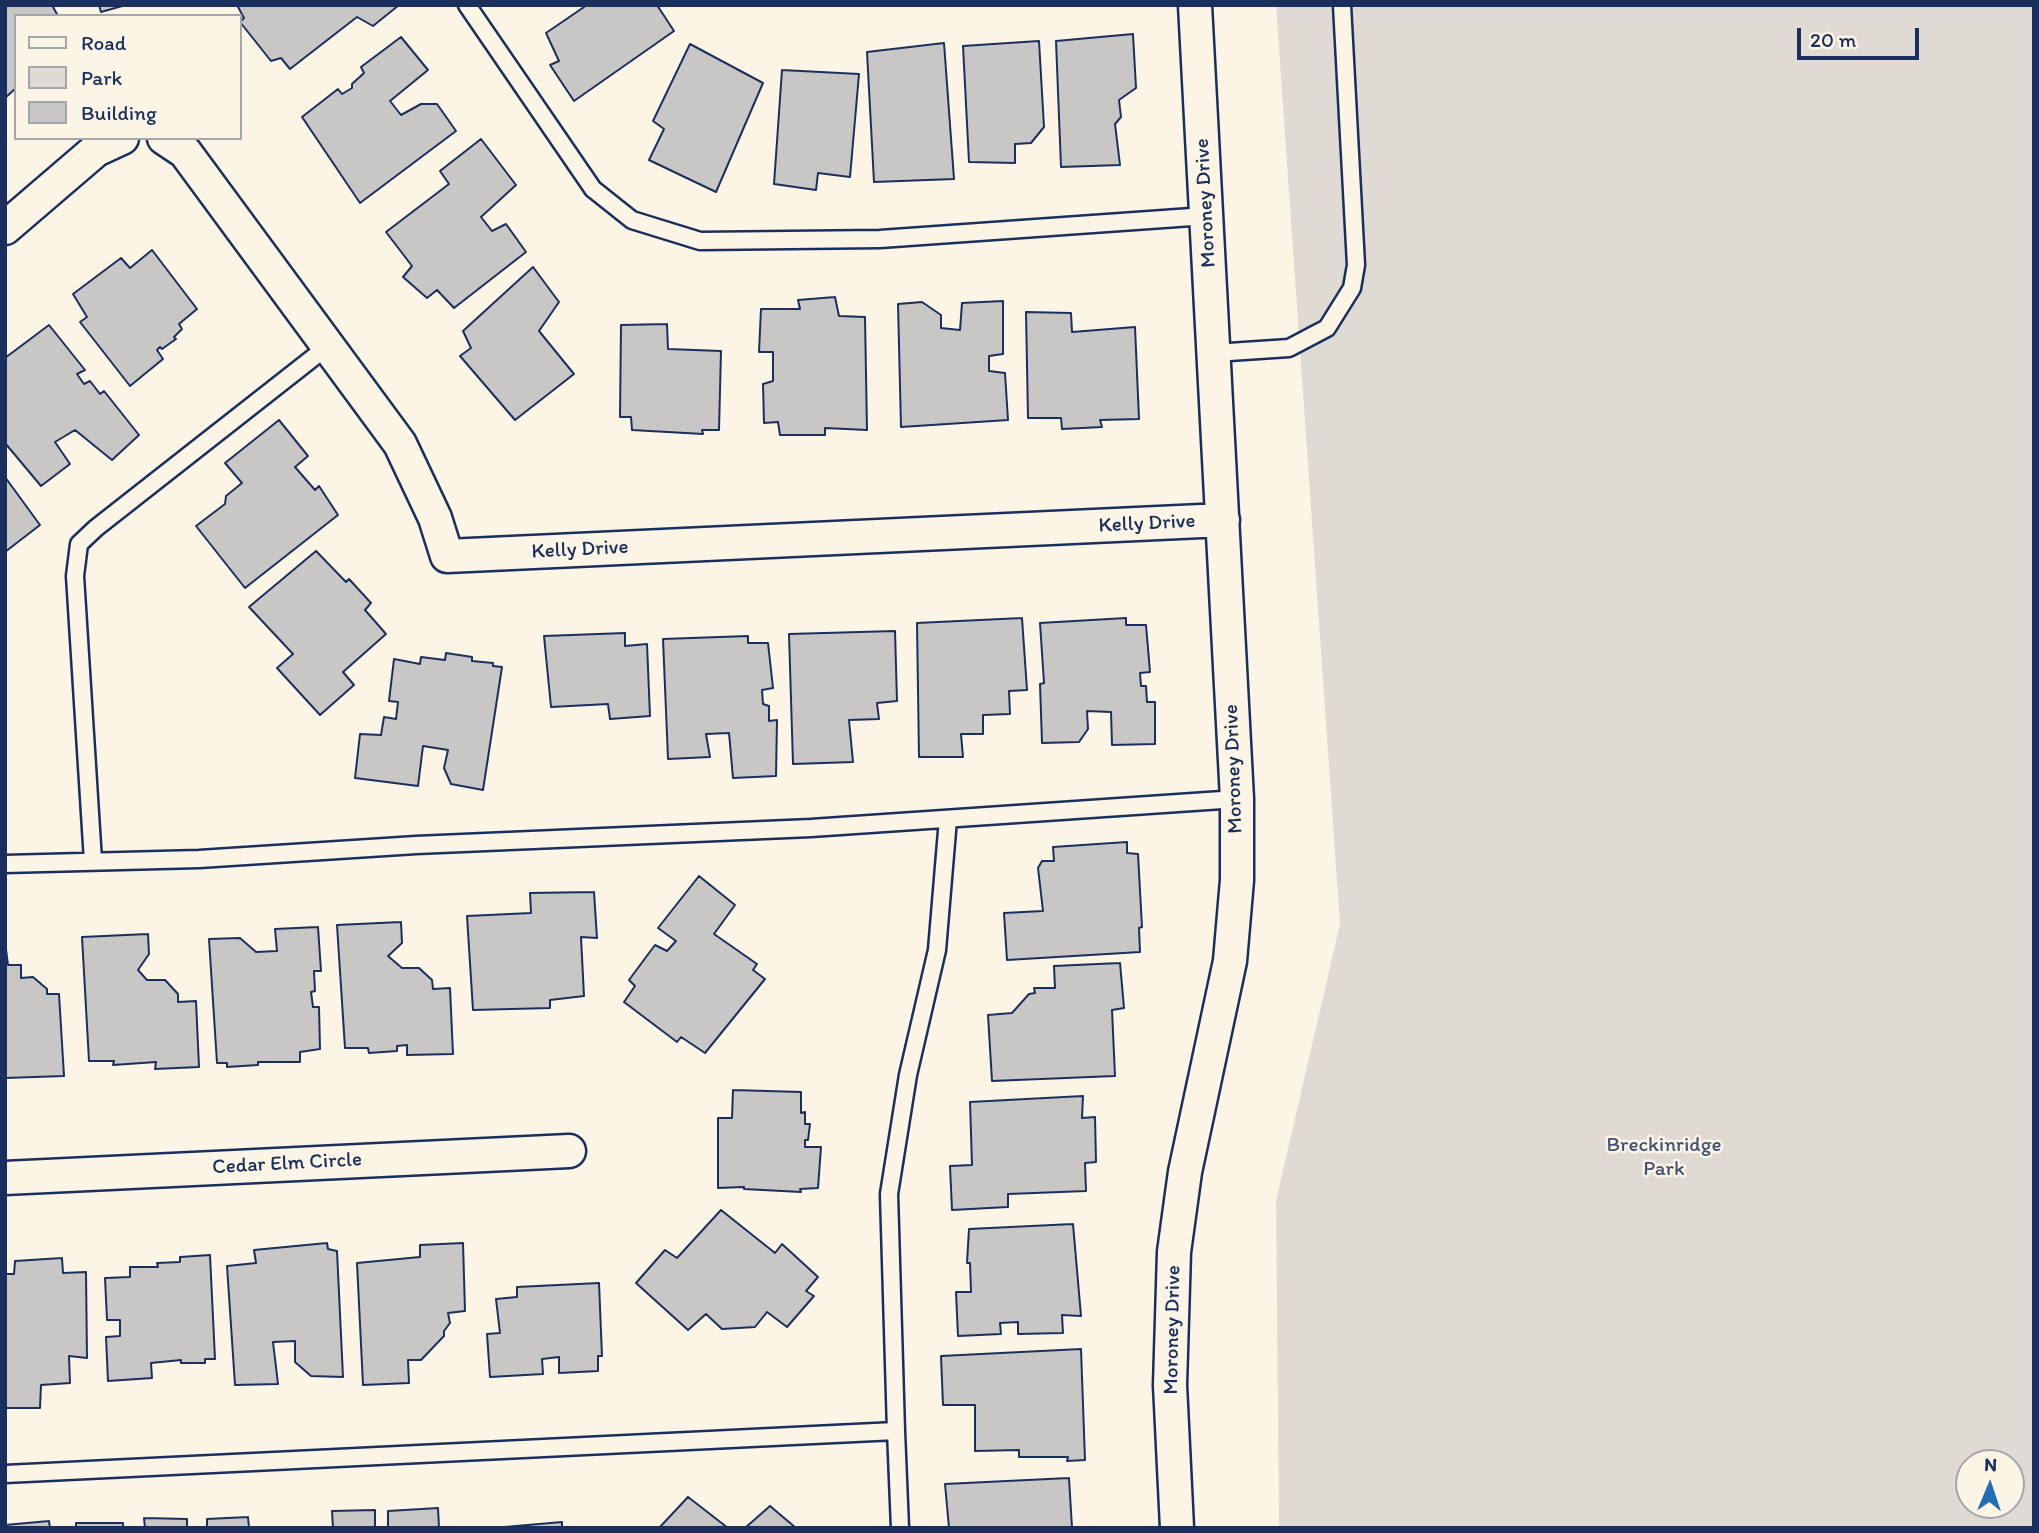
<!DOCTYPE html>
<html>
<head>
<meta charset="utf-8">
<style>
	body { margin:0 }
	#map { position:relative; width:2039px; height:1533px; overflow:hidden; background:#fcf5e5; font-family:Itim,sans-serif }
	canvas { display:block }
	.frame { position:absolute; inset:0; border:7px solid #1b2f5e; pointer-events:none }
	.legend { position:absolute; left:14px; top:14px; width:228px; height:126px; box-sizing:border-box; background:#fcf5e5; border:2px solid #a2a6af; margin:0; padding:9px 12px; list-style:none; font-size:21px; color:#1b2f5e }
	.legend li { display:flex; align-items:center; gap:14px; height:35px }
	.legend b { width:35px; border:2px solid #a2a6af }
	.north { position:absolute; left:1955px; top:1449px; width:70px; height:70px; box-sizing:border-box; background:#fcf5e5; border:2px solid #a2a6af; border-radius:50%; rotate:2deg; font-size:19px; font-weight:700; line-height:28px; text-align:center; color:#1b2f5e }
	.north::after { content:''; display:block; margin:auto; width:24px; height:32px; background:#1f6fb2; clip-path:polygon(50% 0,100% 100%,50% 72%,0 100%) }
	.scale { position:absolute; left:1797px; top:28px; width:122px; height:32px; box-sizing:border-box; border:4px solid #1b2f5e; border-top:0; padding-left:9px; font-size:21px; line-height:24px; white-space:nowrap; color:#1b2f5e; -webkit-text-stroke:5px #fcf5e5; paint-order:stroke }
</style>
</head>
<body>
<div id="map">
<canvas width="2039" height="1533"></canvas>
<div class="frame"></div>
<ul class="legend">
<li><b style="height:9px;background:#fcf5e5"></b>Road</li>
<li><b style="height:19px;background:#dfdbd4"></b>Park</li>
<li><b style="height:19px;background:#c8c7c6"></b>Building</li>
</ul>
<div class="north">N</div>
<div class="scale">20 m</div>
</div>
<script>
const g = document.querySelector('canvas').getContext('2d');
g.lineJoin = 'round';
function fill(path, color) {
  g.fillStyle = color;
  g.fill(path, 'evenodd');
}
function toPath(rows) {
  const path = new Path2D();
  for (const r of rows) {
    path.moveTo(r[0], r[1]);
    for (let i = 2; i < r.length; i += 2) path.lineTo(r[i], r[i + 1]);
  }
  return path;
}
function strokePath(path, color, width, dash) {
  g.strokeStyle = color;
  g.lineWidth = width;
  g.lineCap = dash ? 'butt' : 'round';
  g.setLineDash(dash || []);
  g.stroke(path);
}
function drawText(font, color, halo, rows, align = 'center') {
  g.font = font + ' Itim,sans-serif';
  g.lineWidth = 5;
  g.setLineDash([]);
  g.textBaseline = 'middle';
  g.strokeStyle = halo;
  g.fillStyle = color;
  for (const [text, x, y, turn = 0] of rows) {
    g.save();
    g.translate(x, y);
    g.rotate((+turn || 0) * Math.PI / 180);
    g.textAlign = isNaN(turn) ? turn : align;
    if (halo) g.strokeText(text, 0, 0);
    g.fillText(text, 0, 0);
    g.restore();
  }
}
const green = toPath([
	[1276,5,2034,5,2034,1528,1279,1528,1276,1201,1340,924],
	[1969,1463,2011,1463,2011,1505,1969,1505]
]);
const building = toPath([
	[5,5,52,5,58,16,16,16,16,88,5,98,5,5],
	[99,5,126,5,101,12,99,5],
	[237,5,399,5,373,26,357,17,290,69,281,58,271,61,240,22,244,18,237,5],
	[587,5,657,5,674,31,574,101,550,65,559,61,546,33,587,5],
	[1133,34,1136,88,1119,100,1121,117,1115,124,1120,165,1061,167,1056,41,1133,34],
	[401,37,428,70,390,101,401,115,421,104,437,104,456,131,360,203,302,117,338,89,342,94,352,88,352,84,364,73,361,67,401,37],
	[1039,41,1044,127,1031,143,1015,144,1015,163,969,162,963,46,1039,41],
	[944,43,954,179,874,182,867,52,944,43],
	[690,44,763,83,716,192,649,160,664,129,653,121,690,44],
	[782,70,859,74,850,177,818,173,816,190,774,184,782,70],
	[481,139,516,185,481,217,492,231,506,224,526,252,454,308,437,290,427,298,403,277,412,266,386,232,449,184,440,171,481,139],
	[152,250,197,309,179,324,182,329,174,337,176,339,162,349,160,347,157,350,163,359,130,386,80,322,87,317,73,294,121,258,130,268,152,250],
	[533,267,559,302,539,331,574,374,515,420,460,356,471,348,463,331,533,267],
	[835,297,839,316,865,317,867,430,825,428,825,435,780,435,778,422,764,423,763,384,773,381,773,352,759,352,761,309,800,309,798,300,835,297],
	[1003,301,1003,354,989,356,989,371,1005,373,1008,420,901,427,898,304,922,302,941,315,941,328,960,330,962,303,1003,301],
	[1026,312,1071,313,1072,332,1135,327,1139,419,1100,420,1102,427,1062,429,1061,418,1028,418,1026,312],
	[667,324,668,349,721,351,719,430,702,430,703,434,632,430,631,417,620,417,621,325,667,324],
	[49,325,85,370,77,374,84,384,90,381,100,394,104,391,139,435,112,460,75,430,55,442,70,464,41,486,5,443,5,358,49,325],
	[279,420,308,456,295,467,315,490,319,486,338,515,245,588,196,526,225,504,226,496,242,483,225,463,279,420],
	[5,477,40,525,5,552,5,477],
	[316,551,346,582,349,579,371,603,365,610,386,634,343,672,354,685,320,715,277,668,293,654,249,607,316,551],
	[1022,618,1027,690,1009,691,1010,714,983,715,983,734,961,734,963,757,919,757,917,623,1022,618],
	[1126,618,1126,625,1146,625,1150,672,1140,673,1141,686,1146,686,1147,702,1155,702,1155,744,1112,745,1111,712,1087,711,1088,729,1079,742,1042,743,1040,684,1044,683,1040,623,1126,618],
	[895,631,897,701,877,703,879,719,849,720,853,762,793,764,789,634,895,631],
	[625,633,625,646,647,644,650,716,610,719,608,704,551,707,544,636,625,633],
	[748,636,748,643,768,643,773,688,762,690,763,704,769,706,769,721,777,720,776,776,733,778,729,733,706,734,710,757,668,759,663,639,748,636],
	[446,653,472,657,472,661,493,663,493,666,502,667,483,790,451,784,444,768,448,750,423,746,418,786,355,778,360,734,381,735,384,717,396,719,398,702,389,701,394,659,420,664,421,657,445,660,446,653],
	[1127,842,1127,853,1138,854,1142,927,1139,928,1140,952,1007,960,1004,913,1043,911,1038,868,1042,861,1054,861,1053,847,1127,842],
	[699,876,735,905,714,934,757,964,753,970,765,979,705,1053,681,1037,677,1042,624,1002,635,986,629,980,655,945,667,951,676,941,658,928,699,876],
	[594,892,597,938,581,937,584,996,550,1000,550,1008,473,1010,467,916,531,913,530,893,594,892],
	[401,922,402,943,388,956,402,968,419,968,432,980,433,989,450,988,453,1054,407,1055,407,1045,397,1046,397,1051,369,1053,368,1048,345,1048,337,925,401,922],
	[318,927,321,971,314,971,315,991,311,992,313,1007,319,1007,320,1049,300,1052,300,1062,258,1062,258,1065,227,1067,227,1063,217,1063,209,939,240,938,256,952,277,951,275,929,318,927],
	[148,934,149,954,138,970,147,980,165,980,178,994,178,1002,196,1001,199,1067,155,1069,156,1062,113,1065,114,1061,89,1061,82,937,148,934],
	[5,941,8,965,21,965,21,978,33,977,47,989,47,994,59,994,64,1076,5,1078,5,941],
	[1120,963,1124,1008,1112,1010,1115,1076,992,1081,988,1015,1012,1013,1029,994,1035,993,1034,988,1055,988,1054,966,1120,963],
	[733,1090,801,1092,801,1113,805,1112,805,1124,810,1124,808,1140,805,1140,805,1147,821,1147,818,1188,800,1189,801,1192,744,1189,744,1187,718,1188,718,1118,732,1118,733,1090],
	[1083,1096,1082,1118,1095,1117,1096,1162,1085,1163,1086,1191,1008,1194,1008,1207,952,1210,950,1166,972,1165,970,1102,1083,1096],
	[721,1210,775,1253,782,1244,818,1277,806,1291,814,1296,787,1327,767,1312,755,1327,722,1329,706,1314,688,1330,636,1283,665,1250,677,1258,721,1210],
	[1073,1224,1081,1316,1062,1315,1063,1333,1018,1334,1018,1322,1000,1323,1001,1334,958,1336,956,1292,971,1292,970,1263,967,1263,969,1229,1073,1224],
	[327,1243,328,1249,337,1251,343,1377,311,1376,295,1362,295,1341,273,1342,278,1384,235,1385,227,1266,256,1263,254,1250,327,1243],
	[463,1243,465,1311,448,1313,450,1323,444,1331,444,1336,421,1360,408,1360,409,1383,363,1385,357,1263,420,1257,420,1245,463,1243],
	[210,1255,215,1359,205,1359,205,1363,181,1363,181,1360,151,1363,152,1378,108,1381,106,1337,120,1336,120,1320,107,1320,105,1278,130,1277,130,1267,158,1267,157,1263,180,1262,180,1257,210,1255],
	[62,1258,63,1273,86,1272,87,1358,69,1356,70,1383,41,1385,40,1408,5,1408,5,1274,14,1274,15,1261,62,1258],
	[599,1283,602,1356,598,1356,598,1371,559,1373,559,1357,542,1359,543,1374,490,1377,487,1334,500,1333,496,1299,517,1297,517,1287,599,1283],
	[1081,1349,1085,1460,1067,1461,1068,1457,1019,1457,1019,1450,975,1451,975,1405,943,1405,941,1356,1081,1349],
	[1069,1478,1072,1528,949,1528,945,1484,1069,1478],
	[688,1497,728,1528,659,1528,688,1497],
	[770,1506,796,1528,745,1528,770,1506],
	[438,1508,439,1528,388,1528,388,1511,438,1508],
	[375,1510,375,1528,333,1528,332,1511,375,1510],
	[248,1517,249,1528,207,1528,207,1519,248,1517],
	[144,1518,187,1519,187,1528,145,1528,144,1518],
	[49,1521,50,1528,5,1528,5,1525,49,1521],
	[562,1522,562,1528,493,1528,562,1522],
	[76,1523,123,1523,123,1528,76,1528,76,1523]
]);
const service = toPath([
	[467,5,593,189,632,220,700,241,880,239,1206,216],
	[1214,353,1289,348,1327,328,1352,288,1356,265,1342,5],
	[93,861,75,576,79,544,96,528,328,346],
	[5,864,199,859,416,845,811,828,1237,799],
	[896,1431,889,1194,908,1075,937,950,948,819],
	[5,1474,896,1431,900,1528]
]);
const minor = toPath([
	[164,138,185,152,400,444,435,518,447,556,1223,520],
	[5,228,96,150,122,138],
	[5,1178,569,1151],
	[1177,1528,1170,1385,1174,1252,1185,1172,1230,961,1237,880,1237,799,1195,5]
]);
const streetNames = [
	["Moroney Drive",1206,203,-93],
	["Kelly Drive",1147,524,-3],
	["Kelly Drive",580,550,-3],
	["Moroney Drive",1234,769,-92],
	["Cedar Elm Circle",287,1164,-3],
	["Moroney Drive",1173,1330,-89]
];
const parkNames = [
	["Breckinridge",1664,1146],
	["Park",1664,1170]
];
fill(green, '#dfdbd4');
fill(building, '#c8c7c6');
strokePath(building, '#1b2f5e', 2);
strokePath(service, '#1b2f5e', 21);
strokePath(minor, '#1b2f5e', 37);
strokePath(service, '#fcf5e5', 16);
strokePath(minor, '#fcf5e5', 32);
drawText('21px', '#1b2f5e', '#fcf5e5', streetNames);
drawText('21px', '#425176', '#fcf5e5', parkNames);
</script>
</body>
</html>
